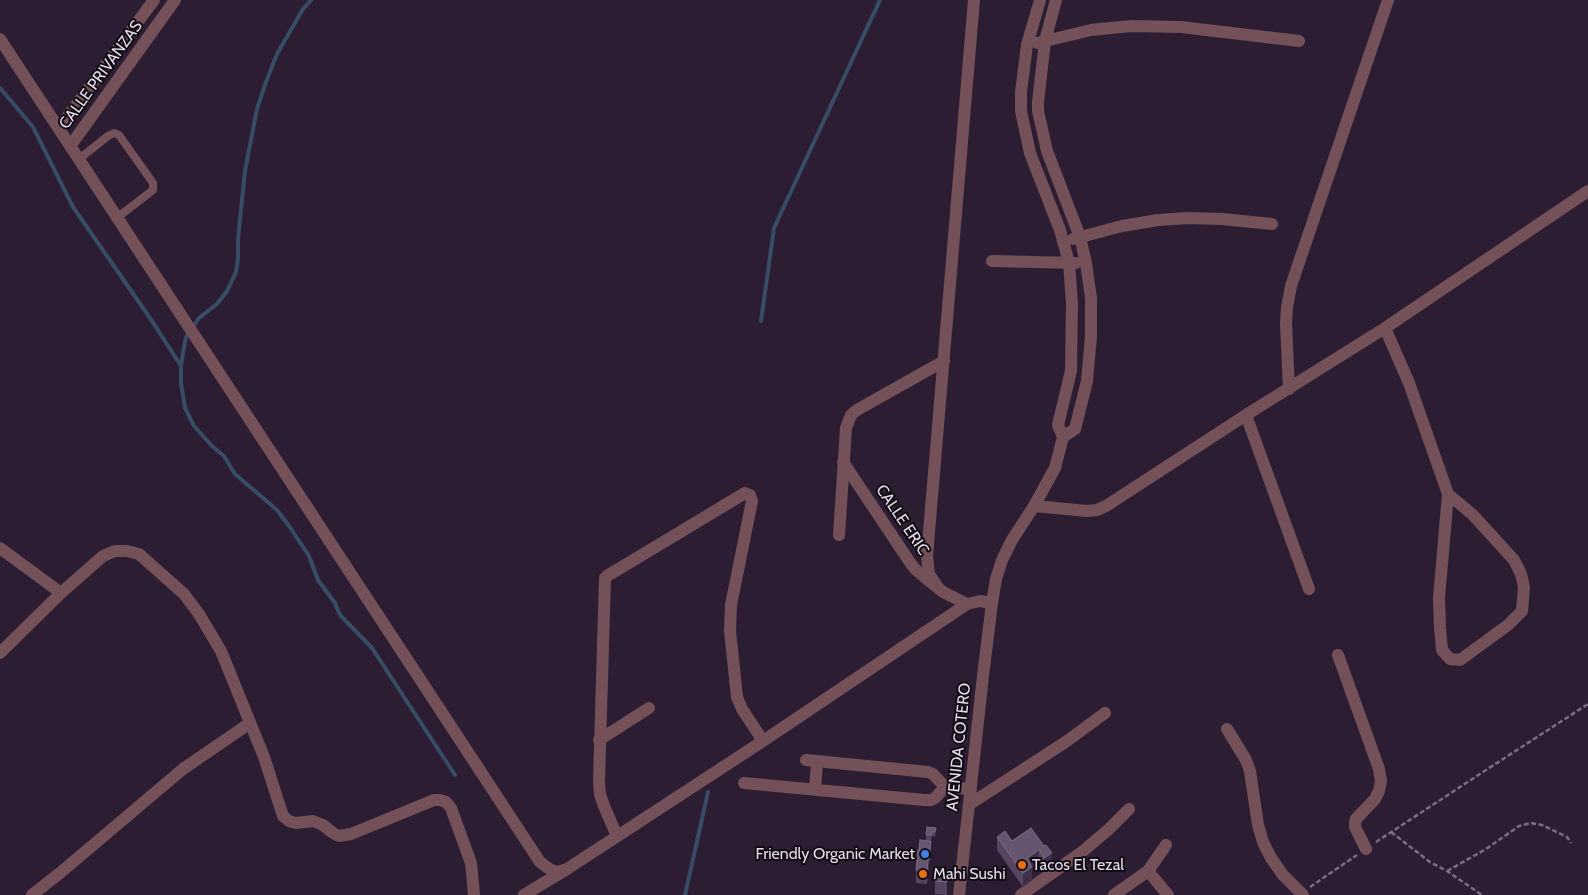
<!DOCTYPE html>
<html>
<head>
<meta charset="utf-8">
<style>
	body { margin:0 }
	canvas { display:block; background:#2c1d32 }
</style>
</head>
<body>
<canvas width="1588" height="895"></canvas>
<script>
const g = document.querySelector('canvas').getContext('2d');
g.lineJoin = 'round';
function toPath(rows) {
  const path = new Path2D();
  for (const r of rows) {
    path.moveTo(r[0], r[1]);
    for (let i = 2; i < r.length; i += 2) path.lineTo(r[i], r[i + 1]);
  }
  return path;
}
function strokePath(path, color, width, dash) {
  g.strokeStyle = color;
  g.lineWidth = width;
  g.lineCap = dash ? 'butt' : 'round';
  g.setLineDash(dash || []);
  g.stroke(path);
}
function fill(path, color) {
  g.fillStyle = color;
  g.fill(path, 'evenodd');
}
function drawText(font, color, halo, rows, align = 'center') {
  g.font = font + ' Cabin,sans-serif';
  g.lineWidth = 4;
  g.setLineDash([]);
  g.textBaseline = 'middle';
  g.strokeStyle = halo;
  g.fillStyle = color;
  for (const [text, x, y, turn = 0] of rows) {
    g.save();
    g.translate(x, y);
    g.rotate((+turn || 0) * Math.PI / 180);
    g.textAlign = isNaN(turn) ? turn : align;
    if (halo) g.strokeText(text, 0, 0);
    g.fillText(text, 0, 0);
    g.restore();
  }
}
const stream = toPath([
	[0,88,33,127,73,207,152,321,181,366],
	[761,321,774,228,880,0],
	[193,327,199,318,217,304,227,291,236,272,238,259,238,239,245,171,257,109,266,82,277,54,303,9,311,0],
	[189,333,186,337,184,347,181,366,181,383,185,408,194,426,213,447,224,456,235,474,277,510,289,526,309,556,318,580,335,603,340,615,372,648,455,775],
	[685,895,708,792]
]);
const path = toPath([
	[1391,832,1430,862,1447,871,1482,895],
	[1376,842,1483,772,1588,704],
	[1447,871,1486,849,1519,826,1531,823,1542,825,1567,837,1571,843],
	[1310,887,1357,855]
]);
const service = toPath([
	[79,159,108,136,114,133,119,135,153,183,153,190,118,217]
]);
const minor = toPath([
	[1056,0,1045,41,1038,102,1038,111,1047,151,1080,237,1086,263,1091,298,1091,336,1087,381,1075,429,1063,437],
	[0,39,540,862,548,868,554,871,558,872,567,869],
	[1037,43,1091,30,1131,26,1181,27,1299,41],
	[59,128,154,0],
	[71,145,175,0],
	[1073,239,1122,226,1158,220,1187,218,1222,219,1272,224],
	[992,261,1076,263],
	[1385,328,1409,383,1448,494,1439,598,1440,628,1442,650,1450,659,1460,660,1508,625,1522,611,1524,587,1521,574,1514,560,1473,515,1448,494],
	[1289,389,1286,324,1287,307,1291,286,1388,0],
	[1246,415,1309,589],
	[843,462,909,561,915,569,943,592,967,604],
	[1034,506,1087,511,1097,510,1106,506,1246,415,1385,328,1588,191],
	[839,535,846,428,851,415,857,410,944,361],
	[0,548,61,593],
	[939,589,929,574,927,556,974,0],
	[0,653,61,593,103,556,115,551,127,551,139,554,184,594,199,614,221,651,264,757,283,816,289,821,296,823,313,821,323,825,333,833,339,836,351,834,434,800,440,800,446,802,451,808,471,863,474,895],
	[1338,655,1379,769,1381,781,1379,791,1375,799,1356,819,1355,823,1355,827,1366,849],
	[1227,729,1246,760,1250,771,1258,825,1263,842,1271,858,1283,875,1303,895],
	[599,740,649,708],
	[806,760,928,772,933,774,945,787,971,789],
	[744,783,924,800,931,800,935,798,945,787],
	[815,790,817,761],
	[970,804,1067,741,1105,713],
	[617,836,604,806,600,794,599,781,605,578,607,576,745,493,750,495,752,501,731,605,730,631,737,697,742,709,763,741],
	[1148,871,1168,895],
	[32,895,60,873,183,769,250,723],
	[524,895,567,869,763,741,967,604,980,601,992,603],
	[959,895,983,676,992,603,996,579,1002,560,1012,540,1034,506,1055,468,1063,437,1058,425,1071,371,1072,303,1069,263,1060,230,1030,153,1021,111,1021,92,1027,45,1040,0],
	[1021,895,1082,852,1109,829,1129,809],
	[1114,895,1148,871,1166,845]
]);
const wall = toPath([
	[927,827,936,828,935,837,932,836,931,840,926,840],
	[1031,828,1052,866,1044,872,1039,863,1032,868,1032,880,1023,887,997,850,997,837,1012,841],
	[931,845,927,884,916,883,916,870],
	[947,877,947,895,935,894,935,881]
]);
const shadedWall = toPath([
	[931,841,931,845,927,884,927,871,929,851],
	[1039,850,1039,863,1032,868,1032,880,1023,887,1023,873,1027,858],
	[1052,853,1052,866,1044,872,1044,858]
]);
const building = toPath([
	[927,827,936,828,935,832,932,832,931,835,926,835,927,827],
	[1031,828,1044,846,1046,845,1052,853,1044,858,1039,850,1027,858,1032,867,1023,873,997,837,1005,831,1012,841,1031,828],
	[920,840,931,841,929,860,929,851,919,850,920,840],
	[918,850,929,851,927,871,916,870,918,850],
	[935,876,947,877,947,882,935,881,935,876]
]);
const markers = [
	[925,854,5,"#3f7fe0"],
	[1022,865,5,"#e8710a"],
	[923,874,5,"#e8710a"]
];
const streetNames = [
	["CALLE PRIVANZAS",101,75,-54],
	["CALLE ERIC",902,520,56],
	["AVENIDA COTERO",959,747,-84]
];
const poiNames = [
	["Friendly Organic Market",915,854,"right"],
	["Tacos El Tezal",1032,865],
	["Mahi Sushi",933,874]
];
strokePath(stream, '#374c65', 4);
strokePath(path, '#7a6d7f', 2.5, [5, 2.5]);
strokePath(service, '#745158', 8);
strokePath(minor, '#745158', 12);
fill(wall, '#57455f');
fill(shadedWall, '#3f2e47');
fill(building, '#66556e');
strokePath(building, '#7a6a81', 1);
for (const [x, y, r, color] of markers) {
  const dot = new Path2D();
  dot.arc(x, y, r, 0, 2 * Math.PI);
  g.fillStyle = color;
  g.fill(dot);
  strokePath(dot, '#100a13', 2);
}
drawText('16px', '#e4dae9', '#100a13', streetNames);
drawText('16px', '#e4dae9', '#100a13', poiNames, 'left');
</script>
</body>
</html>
